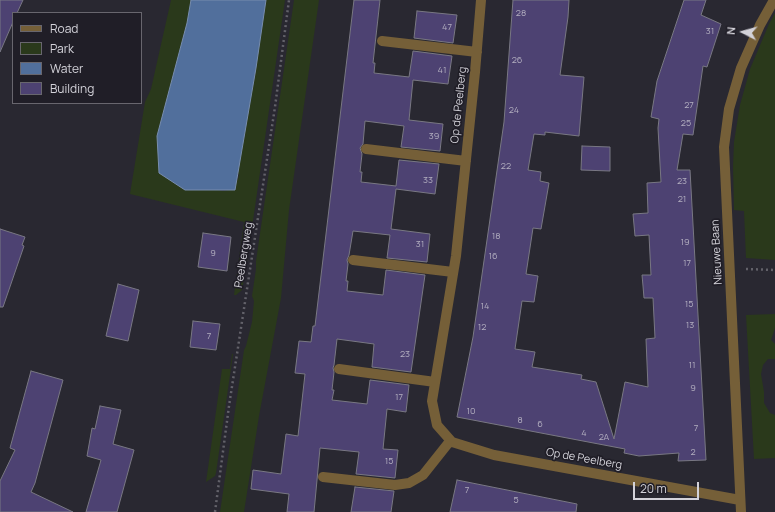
<!DOCTYPE html>
<html>
<head>
<meta charset="utf-8">
<style>
	body { margin:0 }
	#map { position:relative; width:775px; height:512px; overflow:hidden; background:#292831; font-family:Manrope,sans-serif }
	canvas { display:block }
	.legend { position:absolute; left:12px; top:12px; width:130px; height:92px; box-sizing:border-box; background:#201e27; border:1px solid #68666e; margin:0; padding:5px 7px; list-style:none; font-size:12px; color:#d3d2d9 }
	.legend li { display:flex; align-items:center; gap:8px; height:20px }
	.legend b { width:20px; border:1px solid #68666e }
	.north { position:absolute; left:723px; top:12px; width:40px; height:40px; -webkit-text-stroke:3px #201e27; paint-order:stroke; rotate:276deg; font-size:11px; font-weight:700; line-height:16px; text-align:center; color:#d3d2d9 }
	.north::after { content:''; display:block; margin:auto; width:14px; height:18px; background:#d3d2d9; clip-path:polygon(50% 0,100% 100%,50% 72%,0 100%) }
	.scale { position:absolute; left:633px; top:482px; width:66px; height:18px; box-sizing:border-box; border:2px solid #d3d2d9; border-top:0; padding-left:5px; font-size:12px; line-height:14px; white-space:nowrap; color:#d3d2d9; -webkit-text-stroke:3px #201e27; paint-order:stroke }
</style>
</head>
<body>
<div id="map">
<canvas width="775" height="512"></canvas>
<ul class="legend">
<li><b style="height:5px;background:#755f38"></b>Road</li>
<li><b style="height:11px;background:#2a391b"></b>Park</li>
<li><b style="height:11px;background:#516f9c"></b>Water</li>
<li><b style="height:11px;background:#4d4272"></b>Building</li>
</ul>
<div class="north">N</div>
<div class="scale">20 m</div>
</div>
<script>
const g = document.querySelector('canvas').getContext('2d');
g.lineJoin = 'round';
function fill(path, color) {
  g.fillStyle = color;
  g.fill(path, 'evenodd');
}
function toPath(rows) {
  const path = new Path2D();
  for (const r of rows) {
    path.moveTo(r[0], r[1]);
    for (let i = 2; i < r.length; i += 2) path.lineTo(r[i], r[i + 1]);
  }
  return path;
}
function strokePath(path, color, width, dash) {
  g.strokeStyle = color;
  g.lineWidth = width;
  g.lineCap = dash ? 'butt' : 'round';
  g.setLineDash(dash || []);
  g.stroke(path);
}
function drawText(font, color, halo, rows, align = 'center') {
  g.font = font + ' Manrope,sans-serif';
  g.lineWidth = 3.5;
  g.setLineDash([]);
  g.textBaseline = 'middle';
  g.strokeStyle = halo;
  g.fillStyle = color;
  for (const [text, x, y, turn = 0] of rows) {
    g.save();
    g.translate(x, y);
    g.rotate((+turn || 0) * Math.PI / 180);
    g.textAlign = isNaN(turn) ? turn : align;
    if (halo) g.strokeText(text, 0, 0);
    g.fillText(text, 0, 0);
    g.restore();
  }
}
const green = toPath([
	[171,0,285,0,247,262,242,290,236,295,234,295,244,222,130,194,145,102,151,89],
	[237,174,239,174,238,179,233,186,229,190,223,191,218,190],
	[294,0,319,0,289,210,281,298,259,416,244,512,220,512,244,350,246,346,252,322,254,301,252,296,256,269,256,261],
	[775,13,775,260,746,258,744,211,734,210,733,167,734,142,740,105,750,69,769,24],
	[775,314,775,328,771,340,775,344,775,359,768,359,763,365,761,374,764,392,764,403,770,413,775,415,775,458,754,459,746,315],
	[232,354,233,354,216,473,215,476,206,482,222,369,230,369]
]);
const water = toPath([
	[191,0,266,0,256,68,235,190,185,190,159,173,157,136,187,23,191,0]
]);
const building = toPath([
	[0,0,23,0,17,13,13,13,13,22,0,52,0,0],
	[354,0,380,0,373,63,375,63,374,73,409,77,413,51,452,56,448,84,413,80,409,120,443,124,440,151,401,147,404,126,365,121,363,144,360,148,362,154,360,172,362,172,361,182,396,186,399,160,439,164,435,194,396,189,391,229,430,234,427,262,387,258,390,235,353,231,349,255,347,260,348,264,346,281,348,281,347,291,383,295,386,270,425,275,411,372,372,367,374,344,337,339,334,365,333,368,334,372,332,390,334,390,332,400,367,404,370,380,409,385,406,412,387,409,383,449,398,450,395,478,356,474,359,452,320,448,314,512,287,512,289,494,251,489,253,470,281,474,286,434,298,436,305,374,295,373,299,341,311,342,313,326,315,326,354,0],
	[513,0,569,0,568,17,560,75,584,77,579,136,545,132,545,135,534,134,528,170,541,172,540,181,549,183,541,229,533,228,526,274,538,276,534,302,522,301,515,349,535,352,532,367,582,375,581,379,596,382,614,439,625,382,648,387,646,339,655,338,653,298,644,298,643,286,642,275,651,275,649,235,635,236,633,214,648,213,647,183,661,182,658,128,659,119,651,117,657,81,684,0,706,0,701,15,721,24,707,67,703,66,693,135,683,134,677,170,690,170,706,460,678,461,679,453,639,456,624,453,625,449,457,417,473,337,504,122,513,0],
	[417,11,457,15,453,43,414,38,417,11],
	[582,146,610,147,610,171,581,170,582,146],
	[0,229,25,237,22,245,24,246,3,307,0,307,0,229],
	[203,233,231,237,227,271,198,267,203,233],
	[118,284,139,290,128,341,106,336,118,284],
	[193,321,220,324,216,350,190,347,193,321],
	[31,371,63,380,35,483,31,492,73,512,0,512,0,481,15,450,10,448,31,371],
	[100,406,121,410,113,444,134,450,117,512,86,512,101,460,87,456,92,428,95,429,100,406],
	[457,480,577,504,576,512,450,512,457,480],
	[355,487,394,491,391,512,351,512,355,487]
]);
const path = toPath([
	[746,269,775,270],
	[215,512,229,406,275,107,289,0]
]);
const minor = toPath([
	[481,0,475,72,456,256,432,401,437,425,452,442,494,455,740,500],
	[382,41,477,52],
	[366,149,466,161],
	[353,260,453,272],
	[339,369,435,382],
	[323,477,395,485,409,483,423,475,450,441],
	[741,512,724,147,729,109,741,68,760,25,774,0]
]);
const numberNames = [
	["28",521,13],
	["47",447,27],
	["31",710,31],
	["26",517,60],
	["41",442,70],
	["27",689,105],
	["24",514,110],
	["25",686,123],
	["39",434,136],
	["22",506,166],
	["33",428,180],
	["23",682,181],
	["21",682,199],
	["18",496,236],
	["19",685,242],
	["31",420,244],
	["9",213,253],
	["16",493,256],
	["17",687,263],
	["15",689,304],
	["14",485,306],
	["13",690,325],
	["12",482,327],
	["7",209,336],
	["23",405,354],
	["11",692,365],
	["9",693,388],
	["17",399,397],
	["10",471,411],
	["8",520,420],
	["6",540,424],
	["7",696,428],
	["4",584,433],
	["2A",604,437],
	["2",693,452],
	["15",389,461],
	["7",467,490],
	["5",516,500]
];
const streetNames = [
	["Op de Peelberg",459,105,-84],
	["Nieuwe Baan",717,252,-93],
	["Peelbergweg",244,255,-81],
	["Op de Peelberg",584,459,10]
];
fill(green, '#2a391b');
fill(water, '#516f9c');
strokePath(water, '#788dae', 1);
fill(building, '#4d4272');
strokePath(building, '#797883', 1);
strokePath(path, '#63626a', 2.5, [2, 3]);
strokePath(minor, '#755f38', 10);
drawText('9px', '#b2aebf', null, numberNames);
drawText('11px', '#d3d2d9', '#201e27', streetNames);
</script>
</body>
</html>
